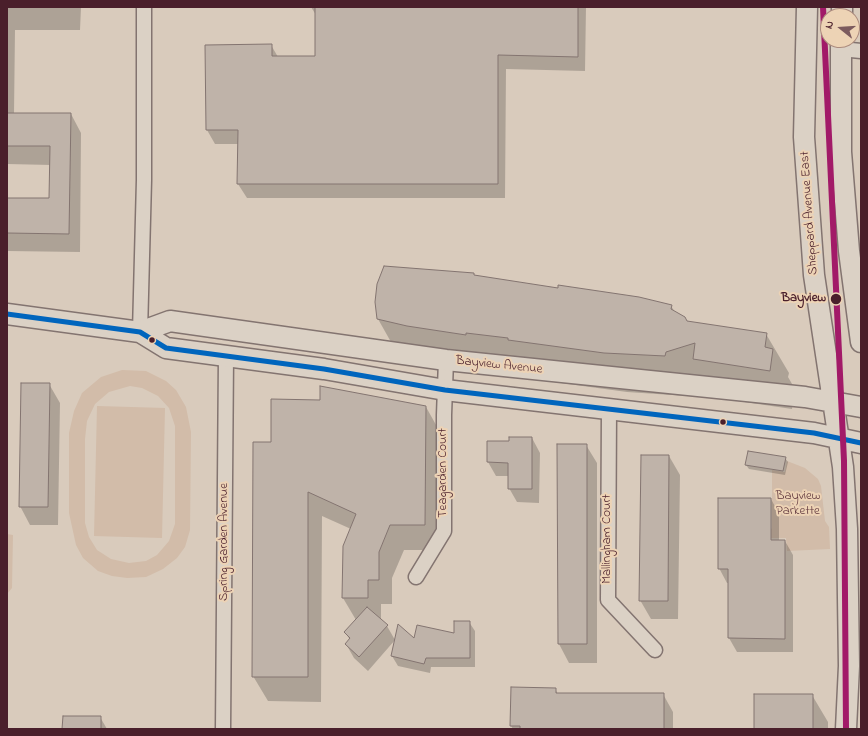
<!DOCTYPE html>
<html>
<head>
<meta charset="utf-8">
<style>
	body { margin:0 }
	#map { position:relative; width:868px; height:736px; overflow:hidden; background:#d9cbbc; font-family:"Indie Flower",sans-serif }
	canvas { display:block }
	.frame { position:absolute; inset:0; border:8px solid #4a1f2b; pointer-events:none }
	.north { position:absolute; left:820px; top:8px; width:40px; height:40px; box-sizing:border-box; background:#edd3b5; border:1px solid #ac8b7e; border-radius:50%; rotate:287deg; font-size:11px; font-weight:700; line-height:16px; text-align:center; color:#4a1f2b }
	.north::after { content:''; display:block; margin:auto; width:14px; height:18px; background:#7c5b5e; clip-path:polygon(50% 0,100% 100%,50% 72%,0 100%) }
</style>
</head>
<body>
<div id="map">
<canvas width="868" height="736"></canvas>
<div class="frame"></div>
<div class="north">N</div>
</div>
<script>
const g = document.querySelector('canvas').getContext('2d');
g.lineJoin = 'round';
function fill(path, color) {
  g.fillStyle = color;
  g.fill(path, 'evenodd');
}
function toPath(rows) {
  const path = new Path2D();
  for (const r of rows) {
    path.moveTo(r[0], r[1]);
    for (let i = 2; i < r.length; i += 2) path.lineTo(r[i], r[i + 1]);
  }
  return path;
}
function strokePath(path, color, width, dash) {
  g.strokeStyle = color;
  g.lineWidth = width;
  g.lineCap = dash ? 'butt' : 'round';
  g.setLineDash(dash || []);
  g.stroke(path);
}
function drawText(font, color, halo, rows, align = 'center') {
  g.font = font + ' "Indie Flower",sans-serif';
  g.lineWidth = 4;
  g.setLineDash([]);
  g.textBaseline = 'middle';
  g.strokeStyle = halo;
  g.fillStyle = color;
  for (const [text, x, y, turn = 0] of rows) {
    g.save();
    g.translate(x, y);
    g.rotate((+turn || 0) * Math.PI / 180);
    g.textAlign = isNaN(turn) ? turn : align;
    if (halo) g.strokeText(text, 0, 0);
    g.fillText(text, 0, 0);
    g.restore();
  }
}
const green = toPath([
	[122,370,146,371,166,381,176,390,186,407,191,432,190,530,185,547,177,558,163,569,146,577,127,578,112,576,98,571,83,558,76,545,69,513,69,433,74,411,82,393,101,377],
	[130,386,142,388,158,396,169,408,175,426,175,524,169,541,157,555,146,561,129,563,111,559,97,550,89,537,85,523,85,439,87,421,95,404,109,392],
	[97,406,165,408,162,538,94,536],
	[787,461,805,468,818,479,821,486,825,521,829,527,830,549,787,551,786,538,771,538,767,534,772,528,772,470,785,472],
	[7,534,13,535,12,588,7,594]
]);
const shadow = toPath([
	[7,7,81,7,80,30,15,30,14,114,71,114,81,133,80,252,7,251,7,199,50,199,51,165,7,164],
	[311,7,586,7,585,71,506,69,505,198,247,198,238,184,239,144,215,144,207,130,271,45,278,57,316,57,316,15],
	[384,267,473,274,475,277,671,306,675,312,687,322,766,334,789,373,788,377,795,389,792,409,717,398,627,392,531,379,530,376,400,358,378,319],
	[49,384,60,403,58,525,30,525,20,506],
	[426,407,440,432,439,550,404,550,392,578,392,604,381,604,381,621,387,626,395,640,368,671,354,658,346,644,350,640,345,632,356,620,343,598,351,529,322,516,321,702,268,701,253,676,272,443],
	[532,438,540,453,539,503,517,502,509,488,509,476,496,476,488,462,488,442,510,442],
	[558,445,586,445,597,463,597,663,569,663,559,644],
	[669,456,680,475,678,619,651,619,640,600],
	[785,458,788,462,785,475,749,469,746,465],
	[771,499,779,514,779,541,785,541,793,555,793,652,737,652,729,638,729,583,727,583,719,568],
	[469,622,475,631,475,667,431,667,430,673,398,666,392,656,399,626,415,640,455,634],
	[555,689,558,694,663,694,673,712,673,729,513,729,511,726],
	[812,695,828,722,828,729,755,729],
	[100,717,107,729,63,729]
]);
const building = toPath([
	[315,7,578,7,578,57,498,55,498,184,237,184,238,130,206,130,205,45,272,44,272,56,315,56,315,7],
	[7,113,71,113,69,234,7,233,7,198,49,198,50,146,7,146,7,113],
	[384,266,474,273,474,275,558,288,558,285,639,297,672,305,671,309,685,317,687,321,767,333,765,347,773,349,770,371,693,359,695,343,666,352,665,356,604,353,508,340,508,338,466,333,466,335,407,326,377,319,375,302,377,284,384,266],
	[21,383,50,383,48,507,19,507,21,383],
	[320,386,426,406,425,525,390,525,379,552,379,580,368,580,368,598,342,598,343,546,356,514,308,492,308,677,252,677,253,442,271,442,271,399,320,400,320,386],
	[509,437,532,437,532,489,508,489,508,463,487,462,487,441,509,441,509,437],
	[557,444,587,444,587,644,558,644,557,444],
	[748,451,786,457,783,471,745,465,748,451],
	[641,455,669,455,668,601,639,601,641,455],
	[718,498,771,498,771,540,785,540,785,639,728,638,728,569,718,569,718,498],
	[367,607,388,625,359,657,345,644,350,638,344,632,367,607],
	[454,621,470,621,470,658,426,658,424,664,391,656,398,624,414,638,417,625,454,633,454,621],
	[511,687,556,688,556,693,664,693,664,729,520,729,520,726,510,726,511,687],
	[754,694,813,694,813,729,754,729,754,694],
	[63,716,101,716,101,729,62,729,63,716]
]);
const minor = toPath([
	[841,49,861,51],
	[140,332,144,180,144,7],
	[609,409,608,600,655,650],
	[416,577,444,531,444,415,446,360],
	[223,729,226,356]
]);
const secondary = toPath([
	[807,7,804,137,814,275,843,467,847,529,849,666,846,729],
	[842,16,842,7],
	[841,40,841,152,849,251,861,342],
	[7,314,140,332,166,348,324,369,445,390,814,433,861,443],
	[140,332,170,321,446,360,805,397,861,407]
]);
const bus1 = toPath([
	[7,314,140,332,166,348,324,369,445,390,814,433,861,443]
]);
const metro1 = toPath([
	[823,7,844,461,846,729]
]);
const markers = [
	[836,299,6,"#4a1f2b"],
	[152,340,3.5,"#4a1f2b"],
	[723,422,3.5,"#4a1f2b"]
];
const streetNames = [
	["Sheppard Avenue East",810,213,-94],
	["Bayview Avenue",499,366,6],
	["Teagarden Court",444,473,-90],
	["Mallingham Court",608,539,-90],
	["Spring Garden Avenue",225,542,-90]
];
const stopNames = [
	["Bayview",826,299]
];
const parkNames = [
	["Bayview",798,497],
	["Parkette",798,512]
];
fill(green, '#d2bca9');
fill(shadow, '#0003');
fill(building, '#bfb3a9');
strokePath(building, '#837470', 1);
strokePath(minor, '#837470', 17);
strokePath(secondary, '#837470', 23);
strokePath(minor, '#dbd1c5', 14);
strokePath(secondary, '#dbd1c5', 20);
strokePath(bus1, '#0065bd', 5);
strokePath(metro1, '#a21a68', 6);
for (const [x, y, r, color] of markers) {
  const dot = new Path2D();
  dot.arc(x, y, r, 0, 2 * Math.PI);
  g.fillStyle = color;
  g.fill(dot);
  strokePath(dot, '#edd3b5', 1.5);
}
drawText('13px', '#4a1f2b', '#edd3b5', streetNames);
drawText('bold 13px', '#4a1f2b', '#edd3b5', stopNames, 'right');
drawText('13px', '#5e353c', '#edd3b5', parkNames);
</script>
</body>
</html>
